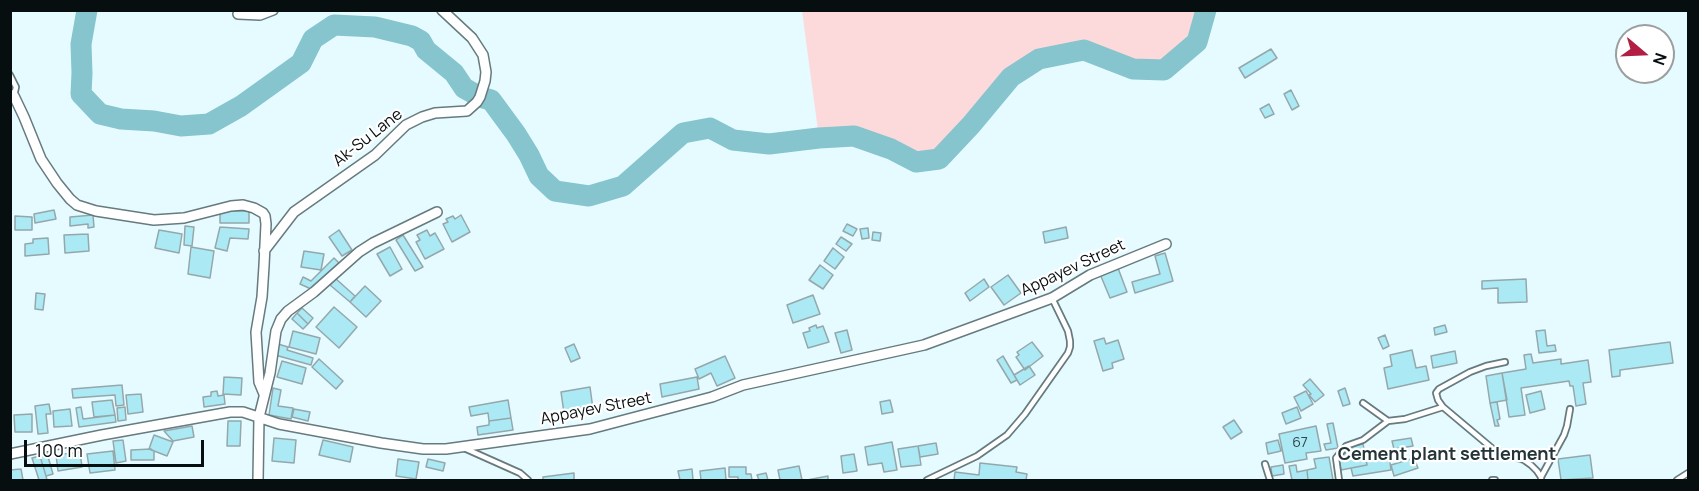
<!DOCTYPE html>
<html>
<head>
<meta charset="utf-8">
<style>
	body { margin:0 }
	#map { position:relative; width:1699px; height:491px; overflow:hidden; background:#e6fbff; font-family:Manrope,sans-serif }
	canvas { display:block }
	.frame { position:absolute; inset:0; border:12px solid #070e0f; pointer-events:none }
	.north { position:absolute; left:1615px; top:24px; width:60px; height:60px; box-sizing:border-box; background:#fff; border:2px solid #9c9f9f; border-radius:50%; rotate:109deg; font-size:16px; font-weight:700; line-height:24px; text-align:center; color:#070e0f }
	.north::after { content:''; display:block; margin:auto; width:21px; height:27px; background:#b11f45; clip-path:polygon(50% 0,100% 100%,50% 72%,0 100%) }
	.scale { position:absolute; left:24px; top:440px; width:180px; height:27px; box-sizing:border-box; border:3px solid #070e0f; border-top:0; padding-left:8px; font-size:18px; line-height:21px; white-space:nowrap; color:#070e0f; -webkit-text-stroke:4px #fff; paint-order:stroke }
</style>
</head>
<body>
<div id="map">
<canvas width="1699" height="491"></canvas>
<div class="frame"></div>
<div class="north">N</div>
<div class="scale">100 m</div>
</div>
<script>
const g = document.querySelector('canvas').getContext('2d');
g.lineJoin = 'round';
function fill(path, color) {
  g.fillStyle = color;
  g.fill(path, 'evenodd');
}
function toPath(rows) {
  const path = new Path2D();
  for (const r of rows) {
    path.moveTo(r[0], r[1]);
    for (let i = 2; i < r.length; i += 2) path.lineTo(r[i], r[i + 1]);
  }
  return path;
}
function strokePath(path, color, width, dash) {
  g.strokeStyle = color;
  g.lineWidth = width;
  g.lineCap = dash ? 'butt' : 'round';
  g.setLineDash(dash || []);
  g.stroke(path);
}
function drawText(font, color, halo, rows, align = 'center') {
  g.font = font + ' Manrope,sans-serif';
  g.lineWidth = 4.5;
  g.setLineDash([]);
  g.textBaseline = 'middle';
  g.strokeStyle = halo;
  g.fillStyle = color;
  for (const [text, x, y, turn = 0] of rows) {
    g.save();
    g.translate(x, y);
    g.rotate((+turn || 0) * Math.PI / 180);
    g.textAlign = isNaN(turn) ? turn : align;
    if (halo) g.strokeText(text, 0, 0);
    g.fillText(text, 0, 0);
    g.restore();
  }
}
const green = toPath([
	[802,11,802,10,1206,11,1197,42,1164,70,1133,69,1084,50,1039,59,1011,77,971,125,939,159,916,162,891,149,854,136,819,138]
]);
const river = toPath([
	[87,10,81,44,82,73,81,94,100,114,121,119,154,121,181,126,209,124,241,106,301,63,313,39,334,25,375,27,412,36,421,41,426,50,454,73,464,88,480,97,491,100,516,134,529,155,539,176,555,191,589,196,623,186,683,133,710,128,733,140,769,144,819,138,854,136,891,149,916,162,939,159,971,125,1011,77,1039,59,1084,50,1133,69,1164,70,1197,42,1206,10]
]);
const building = toPath([
	[1271,49,1277,58,1245,78,1239,68,1271,49],
	[1291,90,1299,106,1292,110,1284,94,1291,90],
	[1269,104,1274,114,1265,118,1260,109,1269,104],
	[54,210,56,219,35,223,34,214,54,210],
	[220,211,249,211,249,223,220,223,220,211],
	[93,215,94,227,88,228,88,224,70,226,70,217,93,215],
	[461,215,470,232,452,242,443,224,448,222,446,219,453,216,455,219,461,215],
	[15,216,32,217,32,230,15,230,15,216],
	[847,224,857,229,853,236,843,231,847,224],
	[185,226,194,227,192,246,184,245,185,226],
	[220,227,249,229,248,239,230,238,227,251,215,248,220,227],
	[1066,227,1068,238,1045,243,1043,232,1066,227],
	[868,228,869,238,862,239,860,229,868,228],
	[159,230,182,234,179,253,155,248,159,230],
	[339,230,352,250,342,256,329,237,339,230],
	[427,230,430,236,435,233,444,249,425,259,416,242,420,240,417,235,427,230],
	[873,232,881,233,880,241,872,240,873,232],
	[88,234,89,251,65,253,64,235,88,234],
	[403,235,423,267,415,271,396,240,403,235],
	[841,237,852,244,846,251,836,244,841,237],
	[48,238,49,254,25,256,25,244,33,243,33,239,48,238],
	[191,247,214,251,210,278,188,274,191,247],
	[390,247,402,269,390,276,377,254,390,247],
	[833,248,844,257,835,269,824,261,833,248],
	[304,251,324,254,321,270,301,267,304,251],
	[1165,253,1173,281,1135,293,1132,282,1160,274,1155,256,1165,253],
	[334,258,339,263,311,289,300,284,303,277,311,281,334,258],
	[820,265,833,275,823,289,809,280,820,265],
	[1118,268,1127,292,1110,298,1100,274,1118,268],
	[1008,275,1021,293,1004,305,991,287,1008,275],
	[335,278,355,296,350,302,330,285,335,278],
	[984,279,989,287,970,301,965,293,984,279],
	[1526,279,1527,302,1498,303,1498,288,1482,289,1482,281,1526,279],
	[365,286,381,301,366,317,350,302,365,286],
	[36,293,45,294,43,310,35,309,36,293],
	[813,295,820,314,793,323,787,305,813,295],
	[334,307,357,327,339,348,316,327,334,307],
	[302,308,313,318,308,324,297,313,302,308],
	[297,313,308,324,303,329,292,319,297,313],
	[816,325,817,328,823,326,829,342,808,348,803,333,810,331,809,328,816,325],
	[1445,325,1447,332,1435,335,1434,328,1445,325],
	[847,330,852,350,841,353,835,333,847,330],
	[1545,330,1547,346,1555,345,1556,351,1539,353,1536,331,1545,330],
	[293,331,320,338,316,354,289,347,293,331],
	[1385,335,1389,346,1383,349,1378,338,1385,335],
	[1104,338,1106,344,1118,340,1124,359,1112,363,1113,368,1103,371,1094,341,1104,338],
	[1032,342,1043,356,1025,370,1016,357,1019,355,1017,352,1032,342],
	[1670,342,1673,363,1620,370,1620,376,1612,377,1609,350,1670,342],
	[278,344,288,347,287,350,313,358,311,365,275,355,278,344],
	[574,344,580,358,571,362,565,348,574,344],
	[1412,350,1416,368,1426,366,1429,380,1388,389,1384,368,1392,366,1390,355,1412,350],
	[1455,351,1457,363,1433,368,1431,356,1455,351],
	[1531,354,1533,363,1561,359,1561,364,1588,360,1591,382,1583,383,1586,404,1576,406,1573,386,1570,386,1569,381,1521,388,1525,415,1509,417,1502,373,1526,369,1524,355,1531,354],
	[725,356,735,378,717,386,711,373,699,379,695,369,725,356],
	[1003,356,1017,380,1011,383,997,360,1003,356],
	[319,359,343,381,336,389,312,367,319,359],
	[282,361,306,368,302,384,277,377,282,361],
	[1029,366,1035,375,1020,385,1014,375,1029,366],
	[1502,373,1507,400,1490,403,1486,376,1502,373],
	[224,377,242,378,241,395,223,394,224,377],
	[697,377,699,389,662,397,660,384,697,377],
	[1310,379,1324,395,1315,402,1309,395,1311,394,1303,385,1310,379],
	[122,385,124,405,116,406,115,395,73,398,72,389,122,385],
	[590,387,593,409,564,413,561,392,590,387],
	[273,388,281,390,278,406,293,408,291,419,269,415,273,388],
	[1345,388,1350,404,1343,406,1338,391,1345,388],
	[217,391,218,396,224,395,225,404,204,407,203,397,211,396,211,392,217,391],
	[1306,391,1313,404,1301,411,1294,397,1306,391],
	[1541,391,1545,409,1530,413,1526,395,1541,391],
	[141,394,143,412,128,414,126,395,141,394],
	[112,400,115,415,94,417,92,402,112,400],
	[508,400,511,418,489,421,488,413,471,416,469,407,508,400],
	[890,400,893,412,882,414,880,402,890,400],
	[1497,402,1500,419,1497,420,1499,426,1495,426,1490,403,1497,402],
	[49,404,51,414,46,414,48,433,38,434,35,406,49,404],
	[81,407,83,419,115,415,116,422,79,427,76,408,81,407],
	[125,407,126,420,118,421,117,408,125,407],
	[1297,407,1301,418,1286,424,1282,413,1297,407],
	[70,409,72,426,54,427,53,411,70,409],
	[294,409,310,412,308,421,292,417,294,409],
	[32,414,32,432,15,432,14,415,32,414],
	[511,418,513,430,478,435,477,427,489,425,489,421,511,418],
	[1234,420,1242,432,1231,439,1223,427,1234,420],
	[228,421,241,421,240,446,227,446,228,421],
	[1333,423,1338,448,1326,450,1324,444,1331,443,1327,424,1333,423],
	[192,426,194,437,173,441,164,431,192,426],
	[1316,426,1321,451,1306,453,1307,459,1285,463,1279,434,1316,426],
	[154,435,173,442,167,456,149,449,154,435],
	[274,438,296,440,294,463,272,461,274,438],
	[1411,438,1413,446,1394,449,1392,441,1411,438],
	[123,440,126,461,116,463,113,441,123,440],
	[323,440,353,447,350,462,319,455,323,440],
	[1278,440,1281,451,1268,454,1266,443,1278,440],
	[892,442,897,470,884,472,882,463,868,465,865,447,892,442],
	[936,443,938,454,920,457,918,446,936,443],
	[1363,444,1367,465,1341,470,1339,460,1343,459,1342,456,1347,452,1346,448,1363,444],
	[918,446,921,465,901,467,898,449,918,446],
	[151,449,154,451,154,460,131,460,131,450,151,449],
	[113,451,115,470,90,473,87,454,113,451],
	[80,452,82,467,58,471,56,455,80,452],
	[47,453,53,474,46,476,40,456,47,453],
	[854,454,857,471,843,473,841,456,854,454],
	[1389,455,1391,470,1353,476,1351,468,1367,465,1366,458,1389,455],
	[1590,455,1593,478,1561,480,1558,459,1590,455],
	[40,456,46,476,47,480,39,480,32,458,40,456],
	[1329,457,1333,480,1308,480,1307,470,1316,468,1314,459,1329,457],
	[1414,458,1418,468,1394,476,1391,465,1414,458],
	[398,459,419,462,416,479,396,476,398,459],
	[428,459,445,463,443,471,426,467,428,459],
	[980,463,1017,467,1016,472,1027,474,1026,480,954,480,955,472,979,475,980,463],
	[1283,465,1284,474,1272,476,1271,467,1283,465],
	[1296,465,1297,472,1307,470,1308,480,1292,480,1289,466,1296,465],
	[799,466,802,480,780,480,778,470,799,466],
	[729,467,746,467,746,474,751,474,752,480,738,480,738,477,729,477,729,467],
	[725,468,726,480,701,480,700,471,725,468],
	[21,469,23,480,11,480,10,470,21,469],
	[692,469,693,480,680,480,678,471,692,469],
	[574,473,574,480,543,480,543,477,574,473],
	[766,473,768,480,759,480,757,475,766,473],
	[828,476,828,480,807,480,828,476]
]);
const service = toPath([
	[10,75,16,87,14,96],
	[1363,403,1388,421],
	[1443,407,1438,400,1436,393,1439,389,1470,372,1486,366,1505,362],
	[464,448,520,473,528,480],
	[1265,464,1270,480],
	[1541,477,1564,435,1567,426,1570,409],
	[927,480,977,456,1007,435,1025,414,1068,353,1070,347,1070,341,1068,331,1052,298],
	[1339,480,1336,458,1346,446,1363,440,1388,421,1405,419,1443,407,1493,449,1502,454,1524,460,1531,465,1537,471,1541,477,1541,480],
	[1492,480,1495,480],
	[1677,480,1688,473]
]);
const minor = toPath([
	[238,14,260,15,273,10],
	[10,94,14,96,24,117,41,159,57,183,70,199,77,205,96,211,154,220,184,218,231,206,243,205,254,208,263,213,265,216,266,224,264,266,262,297,256,332,259,382,264,394],
	[264,251,294,212,375,155,406,125,422,117,435,113,467,111,477,102,480,97,485,81,486,72,483,55,472,38,442,10],
	[10,454,102,435,230,412,243,412,279,424,381,443,423,449,446,449,590,429,712,397,743,385,924,345,1052,298,1090,275,1166,244],
	[258,480,259,417,270,373,276,331,281,319,288,311,314,292,359,252,373,243,437,212]
]);
const numberNames = [
	["67",1300,443]
];
const streetNames = [
	["Ak-Su Lane",368,138,-38],
	["Appayev Street",1073,268,-25],
	["Appayev Street",596,409,-11]
];
const neighbourhoodNames = [
	["Cement plant settlement",1447,455]
];
fill(green, '#fcdadc');
strokePath(river, '#86c4ce', 21);
fill(building, '#abeaf4');
strokePath(building, '#94a8ac', 1.5);
strokePath(service, '#677a7d', 8);
strokePath(minor, '#677a7d', 12);
strokePath(service, '#fff', 4.5);
strokePath(minor, '#fff', 9);
drawText('14px', '#304548', null, numberNames);
drawText('16px', '#070e0f', '#fff', streetNames);
drawText('bold 18px', '#243538', '#fff', neighbourhoodNames);
</script>
</body>
</html>
